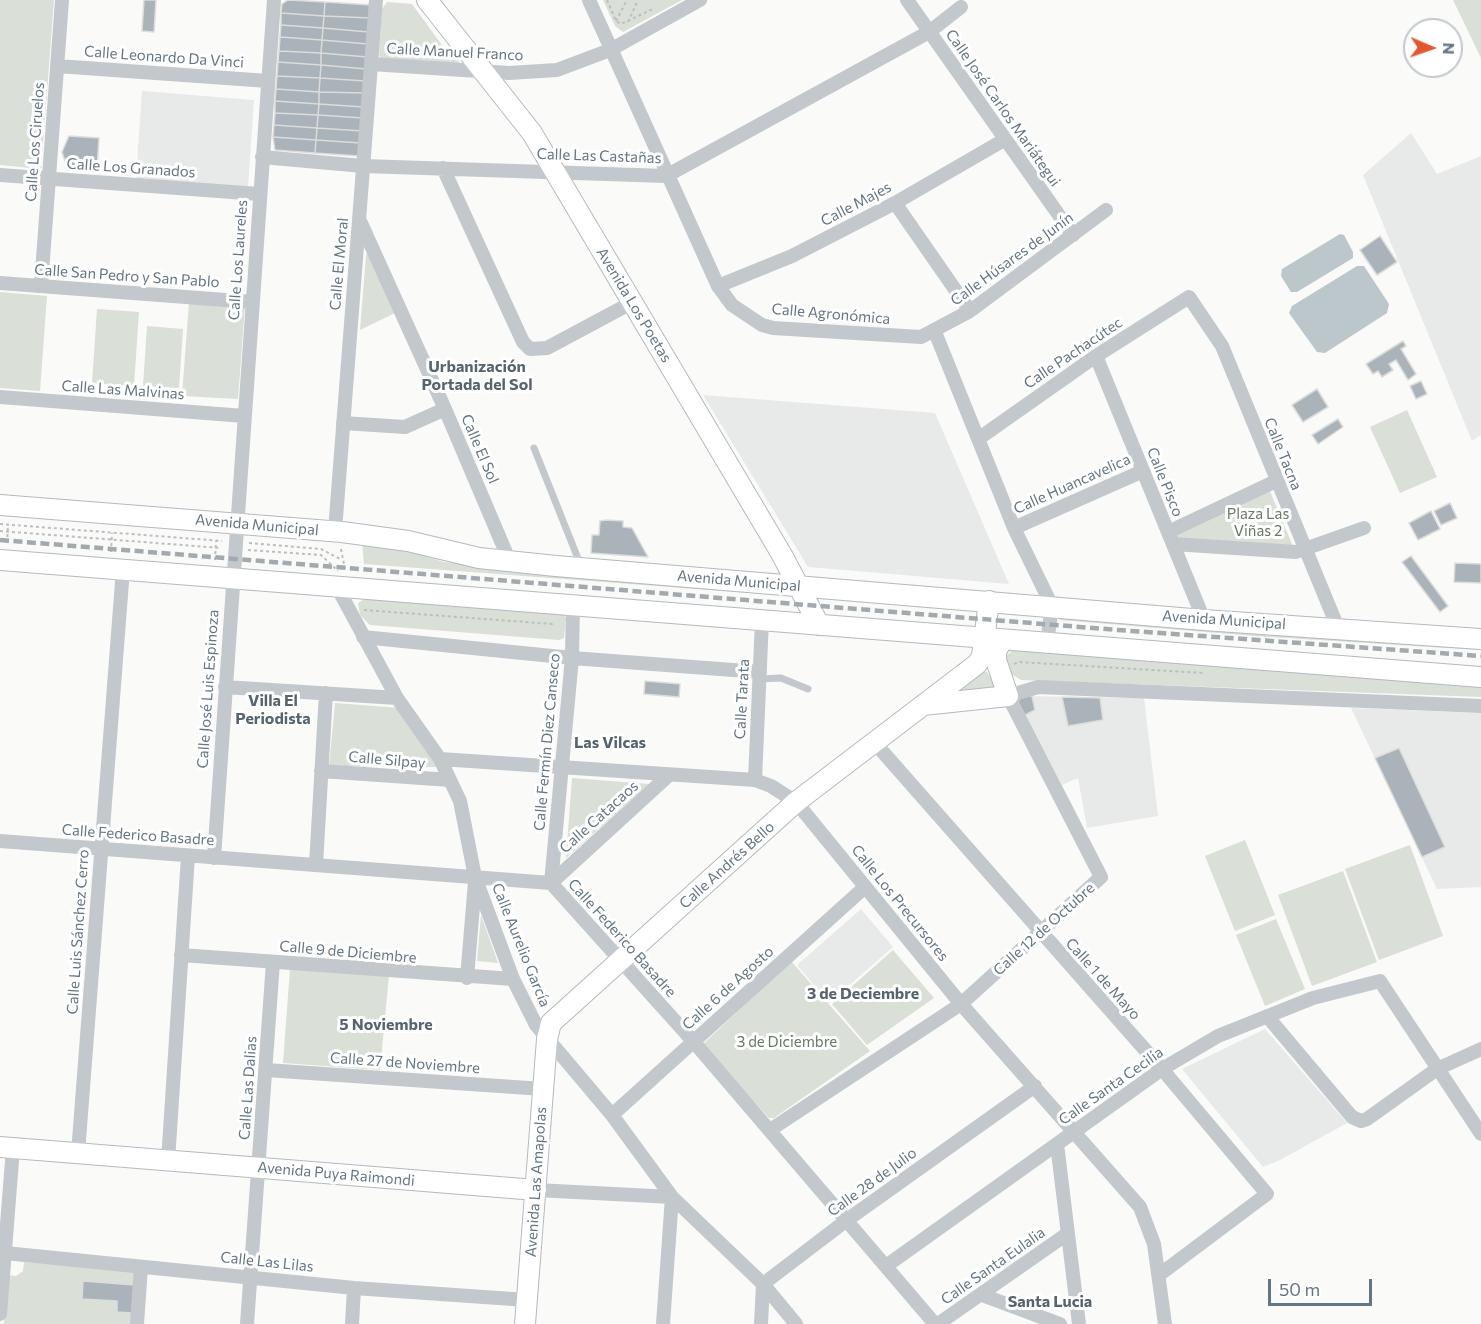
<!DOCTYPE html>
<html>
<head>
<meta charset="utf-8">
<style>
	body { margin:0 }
	#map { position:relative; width:1481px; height:1324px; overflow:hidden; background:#fafaf8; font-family:Commissioner,sans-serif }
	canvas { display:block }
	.north { position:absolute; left:1403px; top:18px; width:60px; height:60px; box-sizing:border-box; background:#fff; border:2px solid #c1c8cd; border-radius:50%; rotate:92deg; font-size:16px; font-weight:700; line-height:24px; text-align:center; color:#657683 }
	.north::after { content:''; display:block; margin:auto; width:21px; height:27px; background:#e4572e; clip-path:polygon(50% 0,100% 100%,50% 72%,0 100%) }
	.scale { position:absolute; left:1268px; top:1279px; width:104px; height:27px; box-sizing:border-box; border:3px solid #657683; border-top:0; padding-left:8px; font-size:18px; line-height:21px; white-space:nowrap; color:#657683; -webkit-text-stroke:4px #fff; paint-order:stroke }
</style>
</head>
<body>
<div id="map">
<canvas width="1481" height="1324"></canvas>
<div class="north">N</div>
<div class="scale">50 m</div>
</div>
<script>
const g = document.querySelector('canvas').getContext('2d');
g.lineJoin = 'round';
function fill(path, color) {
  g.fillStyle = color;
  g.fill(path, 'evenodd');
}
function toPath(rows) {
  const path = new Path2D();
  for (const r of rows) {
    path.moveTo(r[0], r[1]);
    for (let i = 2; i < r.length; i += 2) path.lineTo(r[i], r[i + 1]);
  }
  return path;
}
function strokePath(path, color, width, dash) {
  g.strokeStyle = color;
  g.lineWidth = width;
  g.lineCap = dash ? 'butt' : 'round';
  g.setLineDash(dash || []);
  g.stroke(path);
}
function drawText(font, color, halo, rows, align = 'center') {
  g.font = font + ' Commissioner,sans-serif';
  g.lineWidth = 6;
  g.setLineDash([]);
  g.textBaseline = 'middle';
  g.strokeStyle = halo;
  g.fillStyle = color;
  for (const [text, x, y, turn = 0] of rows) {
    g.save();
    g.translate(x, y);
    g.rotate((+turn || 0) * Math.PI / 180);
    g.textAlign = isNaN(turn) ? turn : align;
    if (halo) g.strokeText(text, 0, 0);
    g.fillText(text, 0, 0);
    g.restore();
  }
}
const built = toPath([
	[142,91,254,100,248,188,136,179],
	[1411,133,1437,174,1481,156,1481,435,1472,441,1363,175],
	[703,395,935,413,1009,584,808,567],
	[1020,696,1144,698,1158,816,1087,828,1078,778,1062,785,1018,702],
	[1351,708,1481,713,1481,887,1437,889],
	[861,909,893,947,829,1003,797,965],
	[1265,1029,1347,1123,1280,1160,1263,1167,1182,1069]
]);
const green = toPath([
	[0,0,54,0,41,169,0,165],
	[603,0,682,0,623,32,615,26],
	[1453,0,1481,0,1481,58],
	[387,2,412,4,447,52,453,52,458,57,459,63,457,65,382,61,379,55,382,9],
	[369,251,397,312,360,330,366,255],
	[0,292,47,296,40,391,0,388],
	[189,302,245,306,238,399,182,396],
	[97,309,139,312,134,386,92,383],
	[147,326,183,329,179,388,143,386],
	[1407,410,1437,477,1400,493,1370,427],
	[1270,491,1294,549,1177,541,1177,534],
	[362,542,399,548,444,562,788,592,790,596,364,564],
	[366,598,563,614,566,618,564,638,559,640,370,625,360,615,358,603],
	[1060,613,1481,648,1480,650,1254,636,1060,620],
	[1014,649,1481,684,1481,697,1021,680,1011,674,1006,662,1006,656],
	[983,671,987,672,996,687,995,691,950,697],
	[335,703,400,708,437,767,329,766],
	[572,778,649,784,566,858],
	[1245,840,1275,915,1235,931,1205,856],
	[1410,845,1443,936,1379,960,1345,869],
	[1343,871,1377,962,1312,986,1278,895],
	[481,915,498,963,477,961],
	[1276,919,1305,989,1265,1006,1236,935],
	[893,950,934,998,867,1045,832,1004],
	[791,961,870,1051,774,1118,769,1118,702,1045],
	[290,969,389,975,380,1070,283,1063],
	[24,1262,135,1271,131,1324,4,1324,8,1275,16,1276,23,1271]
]);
const water = toPath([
	[1340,234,1344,235,1353,252,1353,258,1297,292,1291,292,1281,276,1282,269],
	[1357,266,1364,266,1389,304,1387,313,1325,353,1317,352,1289,313,1292,306]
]);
const building = toPath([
	[144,0,156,0,154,32,142,31,144,0],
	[288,0,325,2,324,16,281,13,282,4,288,0],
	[325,2,371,5,370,18,324,16,325,2],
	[281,13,324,16,323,28,281,25,281,13],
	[324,16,370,18,369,32,323,28,324,16],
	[281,25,323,28,322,40,280,37,281,25],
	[323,28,369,32,368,44,322,40,323,28],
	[280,37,322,40,321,53,279,51,280,37],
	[322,40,368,44,367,57,321,53,322,40],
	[279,51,321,53,321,65,278,62,279,51],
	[321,53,367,57,366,69,321,65,321,53],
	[278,62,321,65,320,78,277,76,278,62],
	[321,65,366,69,365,81,320,78,321,65],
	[277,76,320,78,319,92,276,89,277,76],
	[320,78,365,81,365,93,319,92,320,78],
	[276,89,319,92,319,104,275,101,276,89],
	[319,92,365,93,364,107,319,104,319,92],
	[275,101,319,104,318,115,275,113,275,101],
	[319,104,364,107,363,118,318,115,319,104],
	[275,113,318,115,317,128,274,125,275,113],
	[318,115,363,118,362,131,317,128,318,115],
	[274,125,317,128,316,140,273,137,274,125],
	[317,128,362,131,361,143,316,140,317,128],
	[69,136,99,138,97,169,67,167,62,152,69,136],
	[273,137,316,140,315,153,275,150,273,137],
	[316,140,361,143,360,156,315,153,316,140],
	[1380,236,1397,262,1377,275,1360,250,1380,236],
	[1403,341,1406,346,1401,349,1416,374,1408,380,1396,360,1389,364,1393,370,1382,377,1378,371,1373,374,1366,364,1403,341],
	[1421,381,1427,394,1416,399,1410,386,1421,381],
	[1317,389,1328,407,1303,422,1292,405,1317,389],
	[1338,419,1343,427,1318,444,1312,435,1338,419],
	[1450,503,1457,518,1441,525,1434,511,1450,503],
	[1431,511,1440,529,1418,540,1409,523,1431,511],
	[606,520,623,521,623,527,632,528,648,557,591,553,592,535,599,535,600,521,606,520],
	[1411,556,1448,606,1440,612,1402,562,1411,556],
	[1455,563,1481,564,1481,583,1454,582,1455,563],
	[645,681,680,684,679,697,644,694,645,681],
	[1020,696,1032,696,1035,710,1025,715,1018,702,1020,696],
	[1062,697,1100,698,1103,720,1068,726,1062,697],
	[1399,748,1445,847,1422,857,1375,758,1399,748],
	[83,1281,134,1285,132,1313,117,1312,117,1301,82,1299,83,1281]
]);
const path = toPath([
	[607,0,616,21,621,24,655,8],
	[616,21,627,0],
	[628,22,638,0],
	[0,524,222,541],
	[0,531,221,548],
	[7,543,8,525],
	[249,543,321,549,342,560],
	[341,549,345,569],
	[248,550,321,555,338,571],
	[111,552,112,533],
	[215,560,216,541],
	[364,610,552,624,552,621],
	[1014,664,1019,662,1203,673]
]);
const lane = toPath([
	[534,448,581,566],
	[759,679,781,678,808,689]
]);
const street = toPath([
	[589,0,718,286,732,305,762,325,773,328,921,337,970,311,1106,210],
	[907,0,1073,235],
	[371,64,509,73,557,70,610,50,700,0],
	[57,66,268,81],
	[262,157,363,166,666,176,929,32,961,7],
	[443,168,523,342,530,349,547,348,633,302],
	[0,175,259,194],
	[895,203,970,311],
	[360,221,445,409,510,562],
	[0,283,252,302],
	[41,286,62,0],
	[718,286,792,256,895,203,1004,140],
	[935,332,1014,528,1052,606,1047,643],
	[1096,356,1204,620],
	[0,397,244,416],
	[343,423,405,427,445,409],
	[978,439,1096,356,1189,297,1222,346,1338,628],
	[1014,528,1143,471],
	[335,531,376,0],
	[1168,532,1276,481],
	[1173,544,1296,552,1364,528],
	[337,587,397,698,440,759,460,801,475,877,513,979,536,1025,612,1115,672,1197,763,1284,796,1324],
	[363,637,572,658,760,672],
	[225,687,397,698],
	[874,742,1162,1069,1267,1194,1159,1275],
	[440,759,755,780,771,786,796,802,961,1004,1140,1207,1154,1244,1165,1324],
	[321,771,450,780],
	[755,780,762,620],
	[0,841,551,883,693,1041,935,1324],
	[214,858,274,0],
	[316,865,326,693],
	[551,883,572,658,573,604],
	[551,883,669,775],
	[181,955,513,979],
	[467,978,475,882],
	[1267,1016,1352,1117,1361,1121,1367,1119,1437,1069,1481,1049],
	[266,1070,543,1089],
	[612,1115,865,887],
	[770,1130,961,1004,1101,877,1008,696,1038,687,1481,706],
	[1057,1144,1079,1324],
	[78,1153,123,569],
	[168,1161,188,856],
	[536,1190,672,1197],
	[5,1253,354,1288,527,1300],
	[886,1266,1162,1069,1218,1036,1313,998,1380,981,1481,1134],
	[982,1295,1060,1324],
	[0,1314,13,1148],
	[137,1324,141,1267],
	[247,1324,273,962],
	[352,1324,354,1288],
	[663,1324,672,1197],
	[761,1324,763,1284,847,1220,1035,1086],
	[938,1324,1067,1234]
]);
const secondary = toPath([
	[427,0,532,133,782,555,819,625],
	[0,505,342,532,408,541,479,558,556,566,1204,620,1481,639],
	[0,560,1481,677],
	[923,705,1008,696,996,660,996,651,1003,640],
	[0,1147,536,1190],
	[525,1324,547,1039,551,1023,796,802,977,664,982,656,989,601]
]);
const rail = toPath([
	[0,540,1118,630,1481,656]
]);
const streetNames = [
	["Calle Manuel Franco",455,52,3],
	["Calle Leonardo Da Vinci",164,57,4],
	["Calle José Carlos Mariátegui",1003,108,55],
	["Calle Los Ciruelos",35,142,-86],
	["Calle Las Castañas",599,156,2],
	["Calle Los Granados",131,168,4],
	["Calle Majes",856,204,-28],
	["Calle Húsares de Junín",1012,259,-36],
	["Calle Los Laureles",238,260,-86],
	["Calle El Moral",339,264,-85],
	["Calle San Pedro y San Pablo",127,276,4],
	["Avenida Los Poetas",634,305,59],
	["Calle Agronómica",831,314,5],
	["Calle Pachacútec",1073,353,-34],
	["Calle Las Malvinas",123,390,4],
	["Calle El Sol",480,449,67],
	["Calle Tacna",1283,454,68],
	["Calle Pisco",1165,482,68],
	["Calle Huancavelica",1072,484,-24],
	["Avenida Municipal",257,525,5],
	["Avenida Municipal",739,581,5],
	["Avenida Municipal",1224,620,4],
	["Calle José Luis Espinoza",208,689,-86],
	["Calle Tarata",742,699,-87],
	["Calle Fermín Diez Canseco",547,742,-85],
	["Calle Silpay",387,760,5],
	["Calle Catacaos",599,817,-42],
	["Calle Federico Basadre",138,835,4],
	["Calle Andrés Bello",727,865,-42],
	["Calle Los Precursores",900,903,51],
	["Calle 12 de Octubre",1044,929,-42],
	["Calle Luis Sánchez Cerro",78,932,-86],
	["Calle Federico Basadre",622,938,48],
	["Calle Aurelio García",521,945,68],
	["Calle 9 de Diciembre",348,952,5],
	["Calle 1 de Mayo",1103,979,48],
	["Calle 6 de Agosto",728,988,-42],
	["Calle 27 de Noviembre",405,1063,4],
	["Calle Santa Cecilia",1111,1086,-35],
	["Calle Las Dalias",248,1088,-86],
	["Avenida Puya Raimondi",336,1174,5],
	["Avenida Las Amapolas",536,1182,-86],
	["Calle 28 de Julio",872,1182,-36],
	["Calle Las Lilas",267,1262,6],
	["Calle Santa Eulalia",993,1266,-35]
];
const parkNames = [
	["Plaza Las",1258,514],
	["Viñas 2",1258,531],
	["3 de Diciembre",787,1042]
];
const neighbourhoodNames = [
	["Urbanización",477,367],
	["Portada del Sol",477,385],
	["Villa El",273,701],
	["Periodista",273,719],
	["Las Vilcas",610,743],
	["3 de Deciembre",863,994],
	["5 Noviembre",386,1025],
	["Santa Lucia",1050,1302]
];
fill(built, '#e8e9e9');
fill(green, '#dadfd7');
fill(water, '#bbc7cb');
fill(building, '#aab3b9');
strokePath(building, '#dcdcda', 1.5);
strokePath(secondary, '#b3babf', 22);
strokePath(path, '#bbbfc2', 2, [3, 3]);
strokePath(lane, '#c3c8cc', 7);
strokePath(street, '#c3c8cc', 14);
strokePath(secondary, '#fff', 20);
strokePath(rail, '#a2aab0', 4.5, [9, 4.5]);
drawText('15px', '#657683', '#fff', streetNames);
drawText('15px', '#687a64', '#fff', parkNames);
drawText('bold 16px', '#57646e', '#fff', neighbourhoodNames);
</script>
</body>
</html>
